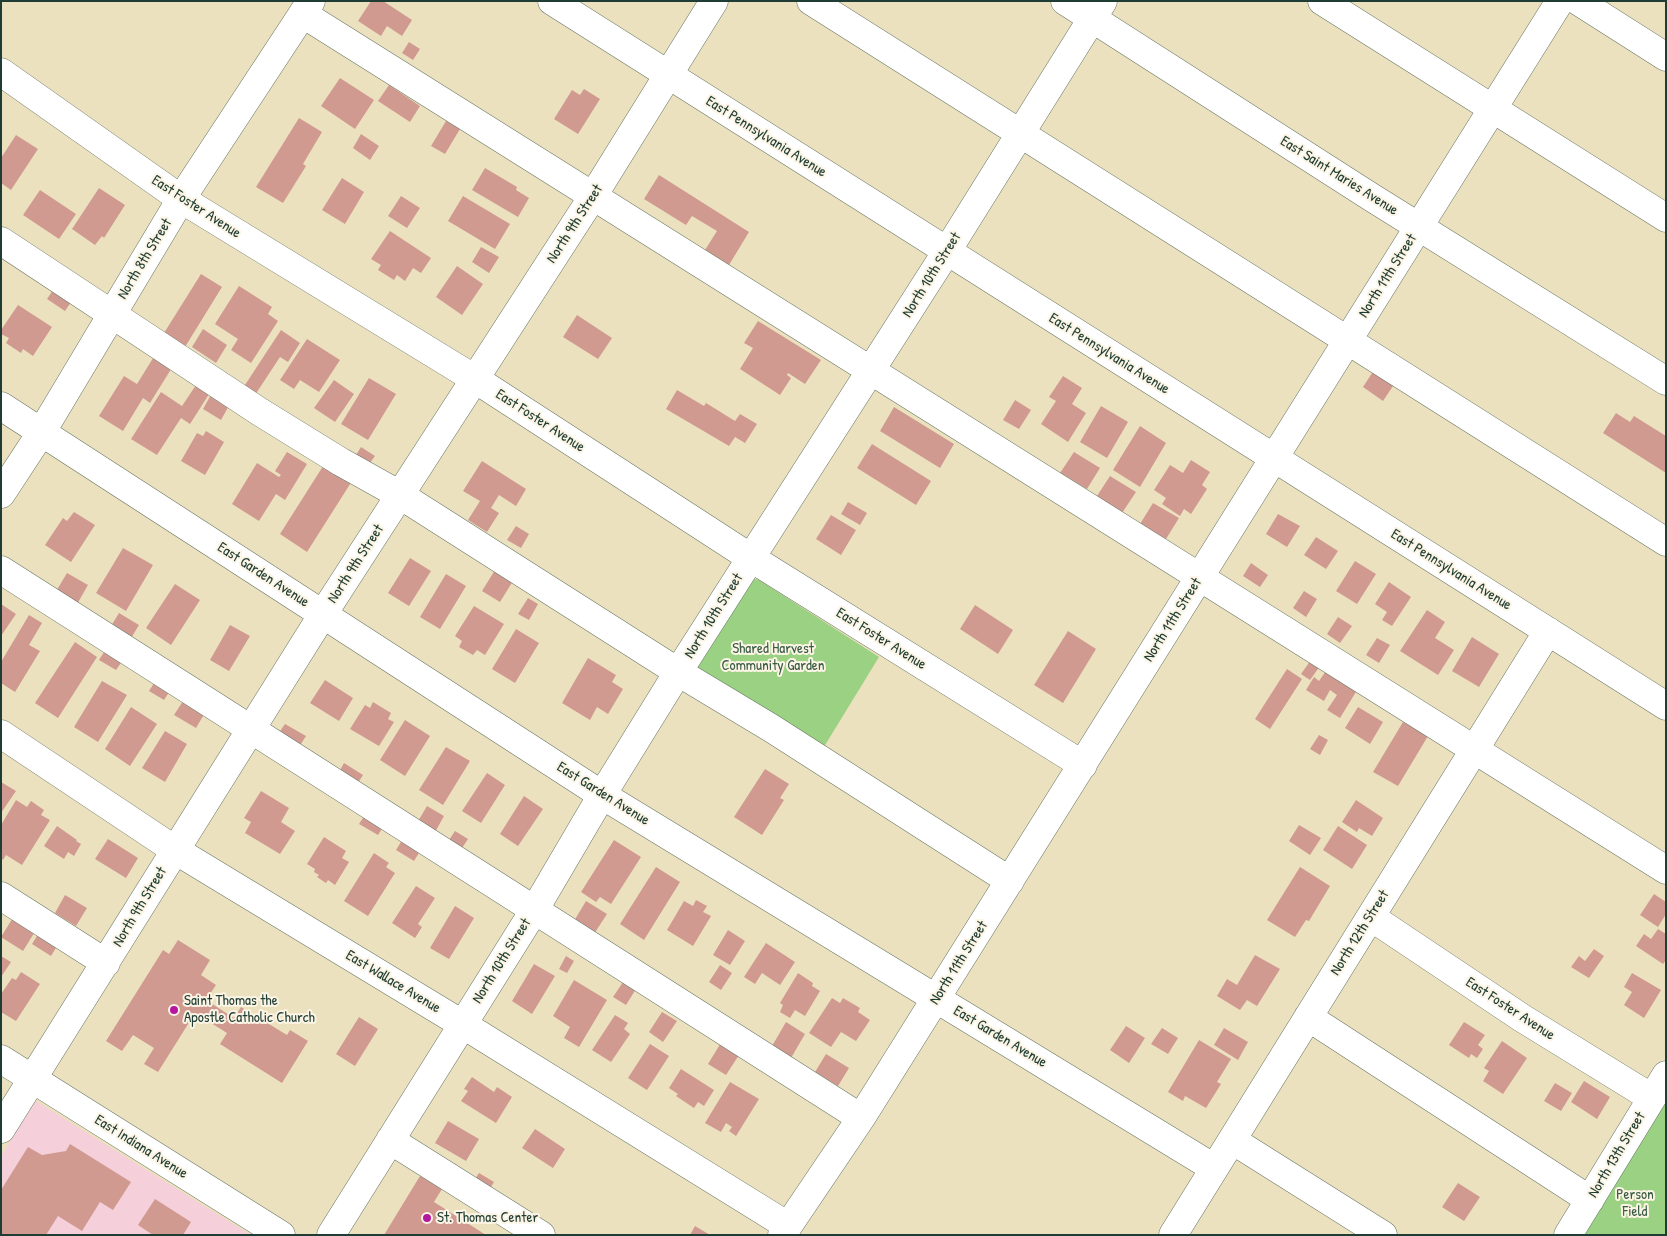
<!DOCTYPE html>
<html>
<head>
<meta charset="utf-8">
<style>
	body { margin:0 }
	#map { position:relative; width:1667px; height:1236px; overflow:hidden; background:#ece1be; font-family:"Patrick Hand",sans-serif }
	canvas { display:block }
	.frame { position:absolute; inset:0; border:2px solid #1f3d34; pointer-events:none }
</style>
</head>
<body>
<div id="map">
<canvas width="1667" height="1236"></canvas>
<div class="frame"></div>
</div>
<script>
const g = document.querySelector('canvas').getContext('2d');
g.lineJoin = 'round';
function fill(path, color) {
  g.fillStyle = color;
  g.fill(path, 'evenodd');
}
function toPath(rows) {
  const path = new Path2D();
  for (const r of rows) {
    path.moveTo(r[0], r[1]);
    for (let i = 2; i < r.length; i += 2) path.lineTo(r[i], r[i + 1]);
  }
  return path;
}
function strokePath(path, color, width, dash) {
  g.strokeStyle = color;
  g.lineWidth = width;
  g.lineCap = dash ? 'butt' : 'round';
  g.setLineDash(dash || []);
  g.stroke(path);
}
function drawText(font, color, halo, rows, align = 'center') {
  g.font = font + ' "Patrick Hand",sans-serif';
  g.lineWidth = 4;
  g.setLineDash([]);
  g.textBaseline = 'middle';
  g.strokeStyle = halo;
  g.fillStyle = color;
  for (const [text, x, y, turn = 0] of rows) {
    g.save();
    g.translate(x, y);
    g.rotate((+turn || 0) * Math.PI / 180);
    g.textAlign = isNaN(turn) ? turn : align;
    if (halo) g.strokeText(text, 0, 0);
    g.fillText(text, 0, 0);
    g.restore();
  }
}
const built = toPath([
	[36,1101,251,1235,1,1235,1,1156]
]);
const green = toPath([
	[754,579,759,580,879,657,819,755,693,675,751,582],
	[1666,1096,1666,1235,1579,1235]
]);
const building = toPath([
	[371,1,383,1,412,20,402,36,387,26,381,36,358,21],
	[409,42,420,49,413,60,402,53],
	[340,78,374,100,355,129,321,106],
	[389,85,420,106,410,122,378,101],
	[584,89,600,99,578,134,554,119,572,90,580,95],
	[299,118,322,132,303,164,306,166,283,203,256,187],
	[446,121,460,129,445,154,431,146],
	[361,134,379,146,370,160,353,148],
	[16,135,38,149,11,190,1,183,1,158],
	[485,168,517,187,516,190,529,198,518,217,472,190],
	[659,175,749,232,729,265,705,250,717,231,692,216,686,225,644,199],
	[342,178,364,192,345,224,322,210],
	[99,188,125,205,104,238,102,236,95,245,72,229],
	[40,190,76,214,59,239,23,215],
	[401,196,420,208,407,228,388,216],
	[463,196,510,224,495,249,448,221],
	[390,231,431,258,421,273,413,268,405,281,397,275,394,280,378,270,381,265,371,259],
	[481,247,499,257,489,273,472,262],
	[457,266,483,284,462,315,436,297],
	[201,274,222,287,185,347,164,333],
	[57,284,75,296,65,311,47,299],
	[239,286,272,307,268,314,278,321,251,363,231,350,238,339,215,324],
	[18,305,52,327,33,356,23,349,21,353,6,343,9,338,1,334,1,330],
	[577,315,612,338,598,359,563,337],
	[758,321,821,360,805,384,788,373,787,375,791,378,780,395,740,369,753,348,744,343],
	[203,329,227,345,216,363,192,347],
	[281,330,300,343,288,362,280,357,255,395,243,388],
	[307,339,340,360,319,392,300,380,294,389,280,380],
	[155,355,173,366,150,403,143,398,123,431,99,416,124,376,137,384],
	[1374,370,1395,383,1383,401,1363,387],
	[1063,376,1082,388,1072,404,1086,413,1068,442,1041,424,1056,401,1049,397],
	[369,378,396,394,368,440,341,424],
	[334,380,354,394,335,422,314,408],
	[198,382,211,391,190,424,181,418,157,455,131,439,161,392,182,406],
	[677,390,704,406,706,403,735,421,740,414,757,424,745,443,735,437,729,446,666,409],
	[213,391,231,402,221,420,203,409],
	[1015,400,1031,410,1019,429,1003,420],
	[1101,406,1128,422,1107,458,1080,442],
	[894,407,954,444,940,468,880,431],
	[1616,413,1630,422,1634,416,1666,436,1666,473,1603,433],
	[1140,426,1166,443,1140,487,1113,470],
	[206,431,224,442,205,475,181,461,197,433,203,436],
	[872,444,931,481,916,505,857,468],
	[361,447,375,456,367,467,354,458],
	[287,452,307,464,285,500,276,494,259,521,232,504,257,463,279,477,281,475,275,471],
	[1074,452,1100,468,1087,489,1060,473],
	[1191,460,1210,472,1202,485,1207,489,1191,514,1184,509,1180,516,1162,504,1166,498,1154,490,1170,465,1183,473],
	[482,461,526,489,516,506,499,495,491,508,499,513,487,532,468,520,480,501,463,491],
	[325,463,352,481,307,552,280,534],
	[1110,476,1136,492,1122,513,1097,496],
	[848,502,867,513,860,525,841,514],
	[1153,503,1179,518,1166,539,1140,524],
	[74,512,95,525,71,562,45,545,63,518,67,521],
	[1278,514,1300,526,1287,547,1266,534],
	[831,515,856,530,841,555,816,539],
	[516,526,529,534,521,548,507,540],
	[1316,537,1338,551,1326,569,1304,555],
	[123,548,153,565,126,611,96,593],
	[410,558,431,571,409,606,388,593],
	[1355,561,1376,574,1357,604,1336,591],
	[1251,563,1268,575,1260,587,1243,576],
	[495,570,513,581,500,602,482,591],
	[67,573,88,585,76,606,55,593],
	[446,574,466,586,440,629,420,617],
	[1389,582,1411,597,1392,626,1382,620,1387,612,1375,604],
	[175,584,200,600,171,645,146,628],
	[1304,591,1317,599,1306,617,1293,608],
	[528,598,538,604,529,620,518,614],
	[1,604,16,614,1,636],
	[975,605,1013,630,998,654,960,629],
	[474,606,504,624,485,655,477,650,473,655,459,647,462,641,455,636],
	[1427,610,1445,622,1435,638,1454,650,1438,675,1400,651],
	[119,613,139,625,128,643,108,631],
	[29,615,42,623,29,645,40,651,15,692,1,683,1,662],
	[1338,617,1352,626,1340,643,1327,634],
	[230,625,250,636,229,671,210,660],
	[516,629,539,643,515,683,492,669],
	[1068,631,1096,649,1063,703,1034,685],
	[1472,637,1499,654,1479,687,1452,671],
	[1377,638,1390,645,1379,663,1366,655],
	[75,642,97,657,58,718,35,703],
	[106,649,123,660,116,670,99,660],
	[588,658,616,675,612,682,623,689,608,714,597,707,590,720,562,703],
	[1311,660,1320,666,1310,680,1301,674],
	[1328,668,1359,687,1340,718,1327,710,1337,695,1330,690,1324,701,1306,690,1314,677,1319,681],
	[1287,669,1302,679,1270,729,1255,719],
	[156,680,171,689,164,700,149,691],
	[325,680,353,698,339,721,310,703],
	[102,681,127,695,98,742,74,727],
	[185,698,206,711,196,728,174,715],
	[373,702,391,713,388,719,394,722,379,746,350,729,365,705,370,708],
	[131,707,157,724,130,766,105,749],
	[1358,707,1383,722,1370,744,1345,728],
	[405,720,430,736,405,776,380,760],
	[1403,722,1428,736,1398,786,1373,772],
	[285,724,306,736,299,747,278,734],
	[165,731,187,744,165,782,142,768],
	[1319,735,1328,740,1320,755,1310,749],
	[446,747,470,761,443,805,419,790],
	[344,763,363,775,356,786,338,774],
	[765,769,789,784,780,798,784,800,762,835,734,817],
	[487,773,505,785,481,823,462,811],
	[1,782,16,791,1,813],
	[261,791,289,808,281,822,295,831,280,854,245,833,251,822,244,818],
	[524,796,543,809,518,846,500,834],
	[16,800,27,807,31,801,44,810,41,815,50,820,22,865,6,855,3,860,1,858,1,825],
	[1356,800,1383,818,1372,836,1359,828,1357,832,1342,822],
	[427,806,444,816,434,834,417,823],
	[367,812,385,824,378,835,359,824],
	[1299,825,1321,838,1310,855,1289,841],
	[57,826,77,840,76,841,81,844,74,856,68,852,64,859,44,846],
	[1338,826,1367,845,1352,869,1323,850],
	[455,831,468,839,460,851,447,843],
	[324,837,346,851,342,858,349,862,335,885,328,880,326,883,317,877,319,875,314,872,315,869,307,864],
	[404,837,422,848,414,861,396,850],
	[108,839,138,858,126,878,95,859],
	[614,840,641,857,611,904,600,897,596,902,581,892],
	[374,853,389,863,386,867,395,873,368,916,344,901],
	[656,867,680,882,644,940,620,924],
	[1300,867,1330,886,1309,921,1306,920,1295,937,1267,920],
	[416,886,435,898,418,924,422,927,415,938,392,923],
	[1654,894,1666,902,1666,914,1658,927,1640,915],
	[65,895,87,908,76,926,55,913],
	[696,900,707,906,703,912,711,916,693,946,667,930,684,901,693,906],
	[586,901,607,914,594,934,574,921],
	[455,906,474,918,449,959,430,948],
	[14,916,36,930,23,951,1,937],
	[1658,929,1666,934,1666,960,1663,964,1636,946,1644,934,1651,939],
	[728,930,745,941,730,965,713,955],
	[40,931,59,943,51,956,32,944],
	[178,940,210,960,201,975,216,985,206,1000,234,1018,241,1007,287,1035,290,1030,308,1041,282,1083,220,1044,227,1033,195,1013,158,1072,144,1064,154,1048,133,1035,122,1051,106,1041,163,950,169,954],
	[766,943,795,962,780,985,762,973,755,984,744,977],
	[1594,949,1604,956,1589,978,1571,967,1579,956,1585,961],
	[1255,955,1280,969,1257,1006,1247,1000,1240,1010,1217,996,1227,979,1237,985],
	[1,956,11,962,1,977],
	[566,956,574,961,567,973,559,969],
	[534,964,555,976,532,1014,512,1001],
	[720,965,732,973,721,990,709,982],
	[21,972,40,984,16,1021,1,1012,1,994,12,978,16,980],
	[798,973,813,983,812,986,820,991,805,1016,795,1010,790,1018,780,1012,783,1005,780,1003],
	[1632,973,1661,990,1644,1018,1624,1005,1632,992,1624,987],
	[574,980,607,1000,579,1047,564,1038,570,1027,553,1016],
	[623,982,636,989,626,1005,613,997],
	[832,998,840,1003,843,998,860,1008,858,1012,870,1020,856,1041,841,1032,831,1047,809,1033],
	[662,1012,677,1021,663,1042,649,1032],
	[615,1015,628,1023,624,1029,630,1034,611,1062,592,1050],
	[359,1017,378,1029,355,1066,336,1054],
	[786,1022,805,1034,791,1058,772,1046],
	[1464,1022,1485,1035,1478,1045,1483,1049,1477,1058,1471,1054,1469,1058,1449,1045],
	[1126,1026,1145,1038,1129,1063,1110,1050],
	[1162,1028,1178,1038,1168,1054,1151,1044],
	[1224,1028,1248,1042,1238,1060,1214,1045],
	[1199,1040,1231,1059,1217,1082,1221,1084,1206,1108,1185,1096,1183,1101,1168,1092],
	[722,1041,741,1052,726,1075,708,1064],
	[1502,1041,1527,1058,1503,1094,1483,1081,1489,1071,1484,1068],
	[650,1044,669,1056,647,1090,628,1078],
	[826,1054,849,1068,838,1086,815,1072],
	[681,1069,714,1090,704,1106,698,1102,694,1108,676,1096,678,1094,669,1088],
	[472,1077,494,1092,497,1087,512,1097,496,1123,461,1101,468,1091,464,1089],
	[1584,1081,1610,1097,1597,1119,1571,1102],
	[730,1082,759,1099,736,1136,729,1131,732,1127,726,1123,721,1132,705,1123],
	[1555,1083,1572,1093,1561,1111,1544,1101],
	[448,1121,479,1139,466,1161,435,1143],
	[535,1129,565,1149,553,1168,522,1148],
	[70,1144,131,1182,113,1210,100,1202,82,1231,58,1216,46,1235,1,1235,1,1190,28,1147,42,1155,66,1151],
	[479,1173,494,1182,488,1192,473,1182],
	[420,1176,442,1189,434,1202,486,1235,384,1235],
	[1458,1183,1480,1197,1464,1221,1442,1207],
	[155,1199,191,1222,183,1235,153,1235,138,1225],
	[695,1226,710,1235,690,1235]
]);
const minor = toPath([
	[552,1,1666,706],
	[811,1,1666,542],
	[1065,1,1371,197,1666,381],
	[1322,1,1666,218],
	[1578,1,1666,57],
	[303,14,1666,870],
	[1,72,181,199,475,379,751,558,1083,765],
	[1,241,260,412,341,462,400,495,678,672,771,728,1010,881],
	[1,406,602,795,1214,1168],
	[1,494,41,433,181,199,311,1],
	[1,570,861,1118],
	[1,734,175,850,462,1024,788,1226],
	[1,896,106,963],
	[1371,917,1522,1018,1652,1098],
	[1308,1017,1590,1200],
	[1,1059,281,1235],
	[1,1129,323,614,593,196,714,1],
	[390,1140,541,1235],
	[1232,1140,1383,1235],
	[331,1235,535,909,602,795,678,672,947,251,1103,1],
	[782,1235,861,1118,1560,1],
	[1173,1235,1548,631],
	[1568,1235,1666,1075]
]);
const markers = [
	[174,1010,5,"#b5179e"],
	[427,1218,5,"#b5179e"]
];
const streetNames = [
	["East Pennsylvania Avenue",766,137,32],
	["East Saint Maries Avenue",1339,176,32],
	["East Foster Avenue",196,207,33],
	["North 9th Street",575,224,-57],
	["North 8th Street",145,259,-59],
	["North 10th Street",932,275,-58],
	["North 11th Street",1388,276,-58],
	["East Pennsylvania Avenue",1109,354,32],
	["East Foster Avenue",540,421,33],
	["North 9th Street",356,564,-57],
	["East Pennsylvania Avenue",1451,570,32],
	["East Garden Avenue",263,575,33],
	["North 10th Street",714,616,-58],
	["North 11th Street",1173,620,-58],
	["East Foster Avenue",881,639,32],
	["East Garden Avenue",603,794,32],
	["North 9th Street",140,907,-59],
	["North 12th Street",1360,933,-58],
	["North 10th Street",502,961,-58],
	["North 11th Street",959,963,-58],
	["East Wallace Avenue",393,982,31],
	["East Foster Avenue",1510,1009,33],
	["East Garden Avenue",1000,1037,31],
	["East Indiana Avenue",141,1147,32],
	["North 13th Street",1617,1155,-59]
];
const parkNames = [
	["Shared Harvest",773,649],
	["Community Garden",773,666],
	["Person",1635,1195],
	["Field",1635,1212]
];
const poiNames = [
	["Saint Thomas the",184,1001],
	["Apostle Catholic Church",184,1018],
	["St. Thomas Center",437,1218]
];
fill(built, '#f5cfd9');
fill(green, '#9bd182');
fill(building, '#d09a91');
strokePath(minor, '#677664', 29);
strokePath(minor, '#fff', 28);
for (const [x, y, r, color] of markers) {
  const dot = new Path2D();
  dot.arc(x, y, r, 0, 2 * Math.PI);
  g.fillStyle = color;
  g.fill(dot);
  strokePath(dot, '#fcf5e5', 2);
}
drawText('15px', '#1f3d34', '#fcf5e5', streetNames);
drawText('15px', '#385b44', '#fcf5e5', parkNames);
drawText('15px', '#1f3d34', '#fcf5e5', poiNames, 'left');
</script>
</body>
</html>
